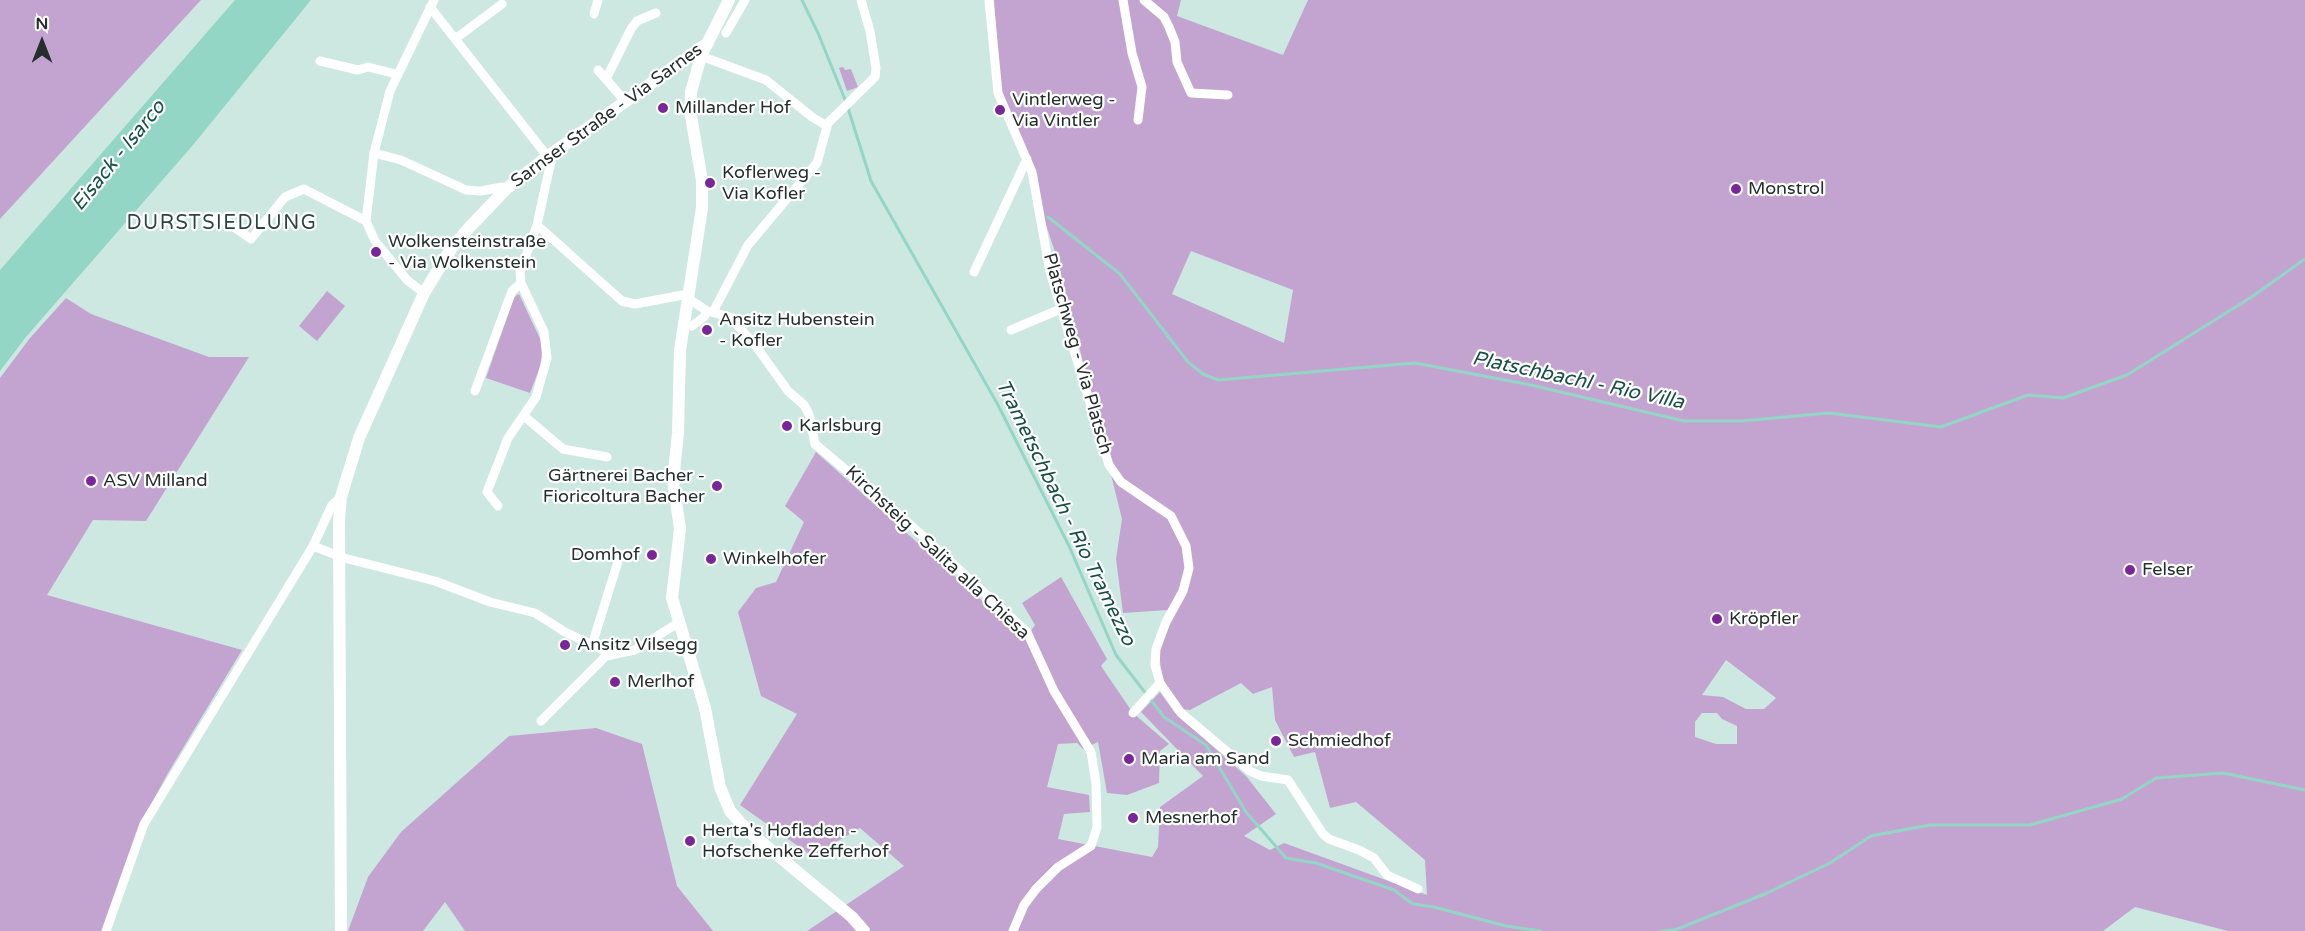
<!DOCTYPE html>
<html>
<head>
<meta charset="utf-8">
<style>
	body { margin:0 }
	#map { position:relative; width:2305px; height:931px; overflow:hidden; background:#cde8e1; font-family:"Varela Round",sans-serif }
	canvas { display:block }
	.north { position:absolute; left:12px; top:12px; width:60px; height:60px; -webkit-text-stroke:4px #fff; paint-order:stroke; rotate:0deg; font-size:16px; font-weight:700; line-height:24px; text-align:center; color:#242f2c }
	.north::after { content:''; display:block; margin:auto; width:21px; height:27px; background:#242f2c; clip-path:polygon(50% 0,100% 100%,50% 72%,0 100%) }
</style>
</head>
<body>
<div id="map">
<canvas width="2305" height="931"></canvas>
<div class="north">N</div>
</div>
<script>
const g = document.querySelector('canvas').getContext('2d');
g.lineJoin = 'round';
function fill(path, color) {
  g.fillStyle = color;
  g.fill(path, 'evenodd');
}
function toPath(rows) {
  const path = new Path2D();
  for (const r of rows) {
    path.moveTo(r[0], r[1]);
    for (let i = 2; i < r.length; i += 2) path.lineTo(r[i], r[i + 1]);
  }
  return path;
}
function strokePath(path, color, width, dash) {
  g.strokeStyle = color;
  g.lineWidth = width;
  g.lineCap = dash ? 'butt' : 'round';
  g.setLineDash(dash || []);
  g.stroke(path);
}
function drawText(font, color, halo, rows, align = 'center') {
  g.font = font + ' "Varela Round",sans-serif';
  g.lineWidth = 4.5;
  g.setLineDash([]);
  g.textBaseline = 'middle';
  g.strokeStyle = halo;
  g.fillStyle = color;
  for (const [text, x, y, turn = 0] of rows) {
    g.save();
    g.translate(x, y);
    g.rotate((+turn || 0) * Math.PI / 180);
    g.textAlign = isNaN(turn) ? turn : align;
    if (halo) g.strokeText(text, 0, 0);
    g.fillText(text, 0, 0);
    g.restore();
  }
}
const green = toPath([
	[0,0,201,0,0,219],
	[994,0,1181,0,1177,16,1283,55,1308,0,2305,0,2305,931,2228,931,2135,907,2103,931,807,931,904,866,860,828,812,856,740,805,797,714,761,696,738,612,756,588,776,582,804,522,785,506,816,452,1025,639,1035,625,1022,603,1061,577,1107,659,1101,666,1133,713,1169,744,1160,751,1159,783,1127,795,1107,793,1098,742,1083,749,1077,743,1058,744,1047,787,1089,795,1090,812,1064,814,1058,839,1152,857,1158,847,1160,807,1203,776,1141,712,1160,692,1175,713,1246,776,1276,814,1244,836,1270,850,1284,843,1427,895,1425,860,1356,802,1330,808,1315,752,1294,757,1275,720,1272,687,1253,694,1241,683,1190,710,1182,709,1163,681,1159,655,1168,610,1123,613,1116,559,1122,519,1057,258,1000,87],
	[1191,251,1293,290,1284,343,1172,294],
	[1726,660,1776,698,1764,709,1746,709,1723,697,1702,695],
	[1702,713,1717,713,1722,719,1737,726,1737,744,1716,744,1695,737,1695,722],
	[843,67,845,70,851,69,858,87,847,91,839,68],
	[327,291,345,306,317,341,299,326],
	[519,294,543,345,540,367,530,393,486,378,514,297],
	[66,298,91,314,209,357,249,357,146,521,93,520,47,595,242,650,168,773,141,823,103,931,0,931,0,378,30,338],
	[596,728,642,744,677,886,713,931,465,931,445,902,423,931,348,931,368,877,401,832,509,736]
]);
const water = toPath([
	[235,0,311,0,193,145,26,337,0,371,0,270]
]);
const stream = toPath([
	[802,0,818,33,846,102],
	[848,108,871,181,998,405,1069,546,1116,655,1164,717,1206,745,1246,812,1286,858,1316,863,1394,890,1413,904,1434,907,1506,926,1541,931],
	[1048,217,1120,274,1188,362,1203,374,1218,380,1415,363,1531,385,1684,421,1741,421,1829,413,1941,427,2028,395,2063,398,2127,375,2253,296,2305,259],
	[1661,931,1675,930,1767,893,1830,863,1871,836,1930,825,2030,825,2122,799,2156,778,2223,773,2305,790]
]);
const minor = toPath([
	[989,0,998,93,1032,172,1050,272,1109,465,1121,482,1171,516,1186,546,1189,568,1183,591,1166,622,1156,649,1155,665,1160,683,1181,713,1250,771,1261,776,1288,780,1323,834,1329,839,1359,850,1374,858,1387,875,1418,889],
	[1123,0,1132,53,1142,87,1138,120],
	[1144,0,1164,17,1169,27,1175,42,1177,62,1191,93,1228,95],
	[430,7,551,161,537,225,520,272,521,283,544,332,547,358,536,397,508,438,487,492,498,506],
	[594,14,598,0],
	[726,33,745,0],
	[455,39,502,4],
	[701,56,766,80,812,117,827,126],
	[320,61,358,70,368,67,396,74],
	[598,70,625,101],
	[606,79,631,29,637,21,656,13],
	[374,153,401,160,466,190,481,191,502,187,506,189],
	[206,225,215,217,221,218,251,239,285,197,304,189,366,221],
	[537,225,622,301,635,304,683,295,707,311,730,317,755,345,788,391,804,405,809,414,815,444,903,518,1027,632,1054,691,1091,752,1096,783,1097,827,1091,846,1058,867,1036,889,1024,905,1013,931],
	[974,272,1027,159],
	[424,293,407,280,375,241,366,221,374,153,390,91,434,0],
	[713,312,748,245,817,163,828,123,875,77,876,68,870,31,861,0],
	[692,326,704,317,707,311],
	[1011,330,1063,308],
	[475,391,512,291,521,283],
	[524,416,563,449,607,457],
	[313,546,344,558,435,581,490,602,535,613,565,632,605,651,616,653],
	[592,645,620,555],
	[1133,713,1160,683],
	[541,721,606,656,635,650,678,623],
	[106,931,144,824,313,546,332,505,341,497]
]);
const tertiary = toPath([
	[729,0,701,56,691,92,690,110,702,181,702,208,680,350,678,433,673,481,680,529,672,598,705,708,720,787,730,811,747,830,852,917,864,931],
	[341,931,339,520,341,497,359,438,424,293,451,249,467,230,506,189,547,157,708,43]
]);
const markers = [
	[663,108,6,"#792798"],
	[1000,110,6,"#792798"],
	[710,183,6,"#792798"],
	[1736,189,6,"#792798"],
	[376,252,6,"#792798"],
	[707,330,6,"#792798"],
	[787,426,6,"#792798"],
	[91,481,6,"#792798"],
	[717,486,6,"#792798"],
	[652,555,6,"#792798"],
	[711,559,6,"#792798"],
	[2130,570,6,"#792798"],
	[1717,619,6,"#792798"],
	[565,645,6,"#792798"],
	[615,682,6,"#792798"],
	[1276,741,6,"#792798"],
	[1129,759,6,"#792798"],
	[1133,818,6,"#792798"],
	[690,841,6,"#792798"]
];
const poiNames = [
	["Vintlerweg -",1012,100],
	["Via Vintler",1012,121],
	["Millander Hof",675,108],
	["Koflerweg -",722,173],
	["Via Kofler",722,194],
	["Monstrol",1748,189],
	["Wolkensteinstraße",388,242],
	["- Via Wolkenstein",388,263],
	["Ansitz Hubenstein",719,320],
	["- Kofler",719,341],
	["Karlsburg",799,426],
	["Gärtnerei Bacher -",705,476,"right"],
	["Fioricoltura Bacher",705,497,"right"],
	["ASV Milland",103,481],
	["Domhof",640,555,"right"],
	["Winkelhofer",723,559],
	["Felser",2142,570],
	["Kröpfler",1729,619],
	["Ansitz Vilsegg",577,645],
	["Merlhof",627,682],
	["Schmiedhof",1288,741],
	["Maria am Sand",1141,759],
	["Mesnerhof",1145,818],
	["Herta's Hofladen -",702,831],
	["Hofschenke Zefferhof",702,852]
];
const streetNames = [
	["Sarnser Straße - Via Sarnes",607,116,-36],
	["Platschweg - Via Platsch",1077,354,74],
	["Kirchsteig - Salita alla Chiesa",937,553,43]
];
const waterNames = [
	["Eisack - Isarco",119,156,-51],
	["Platschbachl - Rio Villa",1578,381,12],
	["Trametschbach - Rio Tramezzo",1065,513,64]
];
const neighbourhoodNames = [
	["DURSTSIEDLUNG",222,224]
];
fill(green, '#c3a4d1');
fill(water, '#93d6c5');
strokePath(stream, '#93d6c5', 3);
strokePath(minor, '#fff', 9);
strokePath(tertiary, '#fff', 12);
for (const [x, y, r, color] of markers) {
  const dot = new Path2D();
  dot.arc(x, y, r, 0, 2 * Math.PI);
  g.fillStyle = color;
  g.fill(dot);
  strokePath(dot, '#fff', 2);
}
drawText('18px', '#242f2c', '#fff', poiNames, 'left');
drawText('18px', '#242f2c', '#fff', streetNames);
drawText('italic 20px', '#185045', '#fff', waterNames);
g.letterSpacing = '1.5px';
drawText('20px', '#2d453f', '#fff', neighbourhoodNames);
g.letterSpacing = '0px';
</script>
</body>
</html>
